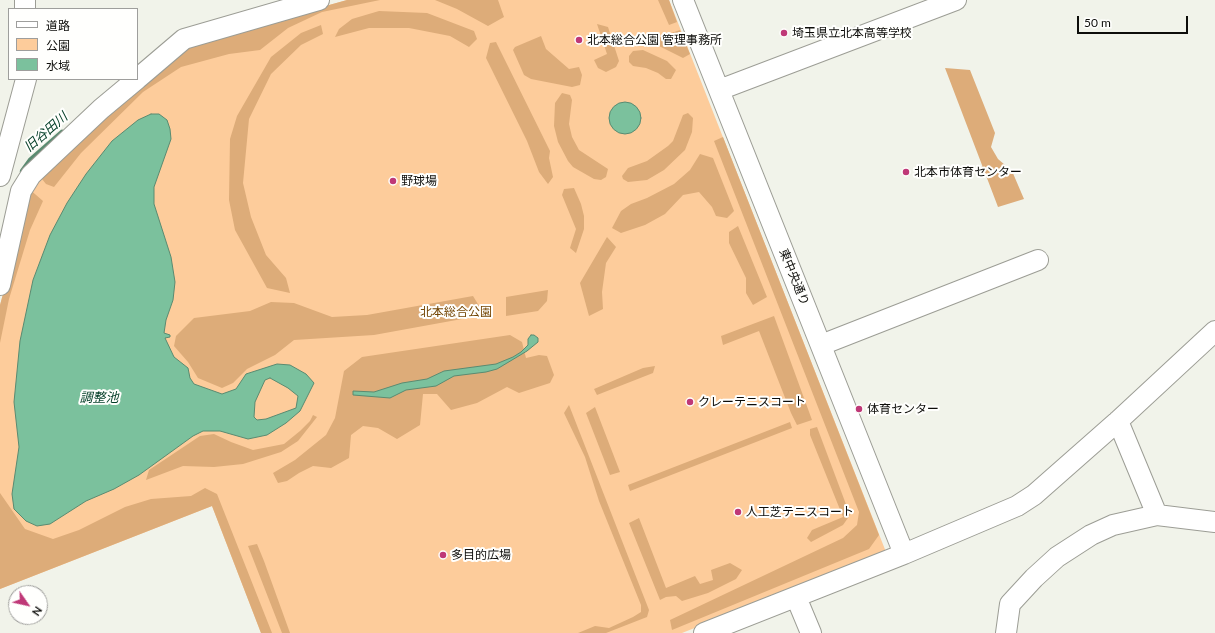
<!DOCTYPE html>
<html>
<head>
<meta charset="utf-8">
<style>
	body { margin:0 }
	#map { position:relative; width:1215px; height:633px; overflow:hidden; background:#f1f3ea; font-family:Lato,"Noto Sans JP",sans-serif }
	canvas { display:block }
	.legend { position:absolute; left:8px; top:8px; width:130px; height:72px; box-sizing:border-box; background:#fffffd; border:1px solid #9e9e9c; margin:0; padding:5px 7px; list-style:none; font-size:12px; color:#0d0d0a }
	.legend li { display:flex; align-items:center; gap:8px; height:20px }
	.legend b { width:20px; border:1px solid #9e9e9c }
	.north { position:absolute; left:8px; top:585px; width:40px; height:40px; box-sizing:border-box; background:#fffffd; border:1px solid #9e9e9c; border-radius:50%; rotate:124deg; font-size:11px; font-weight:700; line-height:16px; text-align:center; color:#0d0d0a }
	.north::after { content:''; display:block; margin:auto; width:14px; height:18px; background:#bf3877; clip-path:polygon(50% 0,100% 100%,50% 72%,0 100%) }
	.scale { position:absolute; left:1077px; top:16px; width:111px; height:18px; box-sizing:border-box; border:2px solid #0d0d0a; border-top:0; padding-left:5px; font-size:12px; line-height:14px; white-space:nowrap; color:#0d0d0a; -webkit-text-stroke:3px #fffffd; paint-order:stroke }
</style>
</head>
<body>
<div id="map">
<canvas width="1215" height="633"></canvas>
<ul class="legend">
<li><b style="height:5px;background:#fff"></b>道路</li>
<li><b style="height:11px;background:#fdcc9b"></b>公園</li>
<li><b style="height:11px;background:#7bc19d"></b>水域</li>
</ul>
<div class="north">N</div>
<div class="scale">50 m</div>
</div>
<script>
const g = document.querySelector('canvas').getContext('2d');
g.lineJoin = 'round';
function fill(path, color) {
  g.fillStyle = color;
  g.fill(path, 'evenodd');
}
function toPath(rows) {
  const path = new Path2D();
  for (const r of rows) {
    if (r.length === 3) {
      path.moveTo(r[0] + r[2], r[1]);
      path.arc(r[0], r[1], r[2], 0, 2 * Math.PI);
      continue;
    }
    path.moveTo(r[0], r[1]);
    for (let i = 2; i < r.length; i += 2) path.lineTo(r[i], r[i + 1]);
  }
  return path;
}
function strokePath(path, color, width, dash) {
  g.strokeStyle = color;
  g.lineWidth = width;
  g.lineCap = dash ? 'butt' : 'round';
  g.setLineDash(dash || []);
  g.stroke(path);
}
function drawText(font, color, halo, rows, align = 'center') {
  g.font = font + ' Lato,"Noto Sans JP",sans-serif';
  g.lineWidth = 4;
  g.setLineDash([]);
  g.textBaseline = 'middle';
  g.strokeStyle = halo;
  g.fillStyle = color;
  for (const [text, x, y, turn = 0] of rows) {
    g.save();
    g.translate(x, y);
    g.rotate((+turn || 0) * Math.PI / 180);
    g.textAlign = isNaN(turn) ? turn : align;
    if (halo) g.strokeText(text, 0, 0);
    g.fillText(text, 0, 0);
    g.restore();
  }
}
const green = toPath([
	[347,0,669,0,886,552,682,633,261,633,212,506,0,589,0,305,15,250,28,188,186,45]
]);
const forest = toPath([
	[347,0,380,0,322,12,288,28,260,50,229,54,181,67,143,92,81,153,54,187,46,184,38,174,186,45],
	[435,0,498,0,504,17,488,26,457,9],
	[658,0,669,0,677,22,669,25],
	[379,11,427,13,474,31,477,39,469,47,450,36,409,28,369,28,335,37,339,29,352,19],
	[597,24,608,27,619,61,616,67,606,72,598,68,594,60,607,54],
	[321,25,323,34,301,45,271,74,249,119,243,183,251,217,266,255,286,278,290,293,267,288,235,230,229,200,230,139,237,116,271,57,301,33],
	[680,30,690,54,683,58,649,41],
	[541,36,546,49,569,69,579,67,582,75,580,85,572,87,531,79,524,75,513,50,515,47],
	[496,42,550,151,549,158,553,177,548,184,539,172,527,141,486,58,490,43],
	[643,50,667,61,676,70,671,79,666,79,658,73,646,68,633,66,629,62,629,56,633,51],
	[945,68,970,70,995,133,991,147,998,159,1012,171,1024,199,998,207],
	[562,93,570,95,572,100,569,124,572,137,579,150,608,169,606,177,601,180,594,179,573,167,568,161,558,142,554,126,555,103],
	[688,113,693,118,692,132,685,150,664,170,647,180,628,182,623,179,622,176,628,168,647,161,668,146,673,141,683,115],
	[723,137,879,535,869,549,672,630,670,620,843,538,857,525,859,512,714,141],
	[700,154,713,158,734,211,727,218,716,216,712,207,699,192,683,195,665,214,645,225,621,233,612,228,621,211,631,204,647,198,674,184,690,170],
	[28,188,43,201,30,230,9,299,0,343,0,305,15,250],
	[574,188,581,204,584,216,584,229,576,253,570,248,576,229,562,195,564,189],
	[738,226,767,297,753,305,746,293,746,278,729,243,729,232],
	[607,237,616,247,606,263,602,292,603,309,589,316,580,283],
	[548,290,547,301,538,311,506,316,506,297],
	[473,296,481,309,462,319,374,335,294,340,275,355,247,369,233,383,222,388,198,378,188,362,174,346,176,336,194,318,250,311,271,302,294,303,332,317,367,315],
	[774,316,812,420,797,425,791,413,759,331,723,345,721,336],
	[510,335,522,342,526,358,539,355,547,356,554,375,550,383,519,393,507,387,477,403,451,410,437,394,423,394,420,425,397,439,378,428,363,426,351,435,349,458,331,468,313,466,299,473,287,481,278,483,273,473,295,460,326,435,335,418,344,371,362,357],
	[655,366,653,373,597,395,594,389,643,368],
	[569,405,649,610,647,617,606,633,578,633,595,626,609,628,633,617,641,612,641,605,599,501,585,457,564,413],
	[595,407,620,472,610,475,586,413],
	[313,415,317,417,298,441,281,452,243,464,214,467,183,466,146,480,149,470,200,436,214,434,231,442,253,450,284,444,300,431,310,421],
	[790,422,792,428,630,491,628,485],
	[817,427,850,515,843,525,811,542,807,538,812,530,843,517,810,435,810,429],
	[205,488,217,494,272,633,261,633,212,506,0,589,0,493,25,529,53,539,79,530,125,507,151,499,191,496],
	[639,518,666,588,695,576,700,584,713,580,711,570,730,563,742,570,736,579,708,593,682,601,676,596,666,597,660,600,629,523],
	[257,544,264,561,290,633,282,633,248,546]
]);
const water = toPath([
	[625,118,16],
	[151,114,159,114,167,120,170,129,171,139,154,187,154,204,171,257,175,282,173,300,166,320,164,333,170,335,170,337,165,338,174,357,188,368,190,378,194,384,222,394,236,389,246,374,277,364,290,365,306,374,314,383,300,411,286,423,267,435,248,439,220,431,203,431,193,436,139,475,114,489,86,501,50,524,37,526,26,521,14,509,12,494,19,447,14,402,20,341,33,280,50,235,67,203,86,174,112,141,138,120,151,114],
	[270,378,288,388,298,396,296,408,266,419,257,420,254,417,255,402,265,380,270,378],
	[531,335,534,335,538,338,538,342,527,351,497,369,486,372,454,376,436,386,406,390,390,398,353,395,353,391,374,392,402,383,427,379,444,371,496,364,513,357,521,352,528,345,528,339,531,335]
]);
const stream = toPath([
	[22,171,30,160,62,132]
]);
const minor = toPath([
	[25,0,25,9],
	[683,0,904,554],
	[137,79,184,39,319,0],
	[719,90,956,0],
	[0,176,26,79],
	[0,285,21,191,31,175,101,109,137,79],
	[821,345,1038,260],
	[1118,421,1157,515],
	[796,597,811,633],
	[704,633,904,554,1017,506,1034,495,1118,421,1215,331],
	[1006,633,1010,604,1034,578,1057,557,1091,535,1113,525,1157,515,1215,522]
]);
const markers = [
	[784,33,4,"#bf3877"],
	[579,40,4,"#bf3877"],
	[906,172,4,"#bf3877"],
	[393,181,4,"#bf3877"],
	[690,402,4,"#bf3877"],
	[859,409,4,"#bf3877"],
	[738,512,4,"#bf3877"],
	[443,555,4,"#bf3877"]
];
const poiNames = [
	["埼玉県立北本高等学校",792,33],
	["北本総合公園 管理事務所",587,40],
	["北本市体育センター",914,172],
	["野球場",401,181],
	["クレーテニスコート",698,402],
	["体育センター",867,409],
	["人工芝テニスコート",746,512],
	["多目的広場",451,555]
];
const streetNames = [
	["東中央通り",794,277,68]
];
const parkNames = [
	["北本総合公園",456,312]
];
const waterNames = [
	["旧谷田川",46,132,-41],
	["調整池",99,398]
];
fill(green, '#fdcc9b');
fill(forest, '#ddac79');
fill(water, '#7bc19d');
strokePath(water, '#5a8b71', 1);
strokePath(stream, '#5a8b71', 4.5);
strokePath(minor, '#9c9d95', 22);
strokePath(minor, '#fff', 20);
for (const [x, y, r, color] of markers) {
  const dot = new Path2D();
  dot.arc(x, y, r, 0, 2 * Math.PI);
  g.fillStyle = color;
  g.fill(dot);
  strokePath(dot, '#fffffd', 1.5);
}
drawText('12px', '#0d0d0a', '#fffffd', poiNames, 'left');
drawText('12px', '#0d0d0a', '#fffffd', streetNames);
drawText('12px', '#744604', '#fffffd', parkNames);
drawText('italic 13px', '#003c25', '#fffffd', waterNames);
</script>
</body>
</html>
